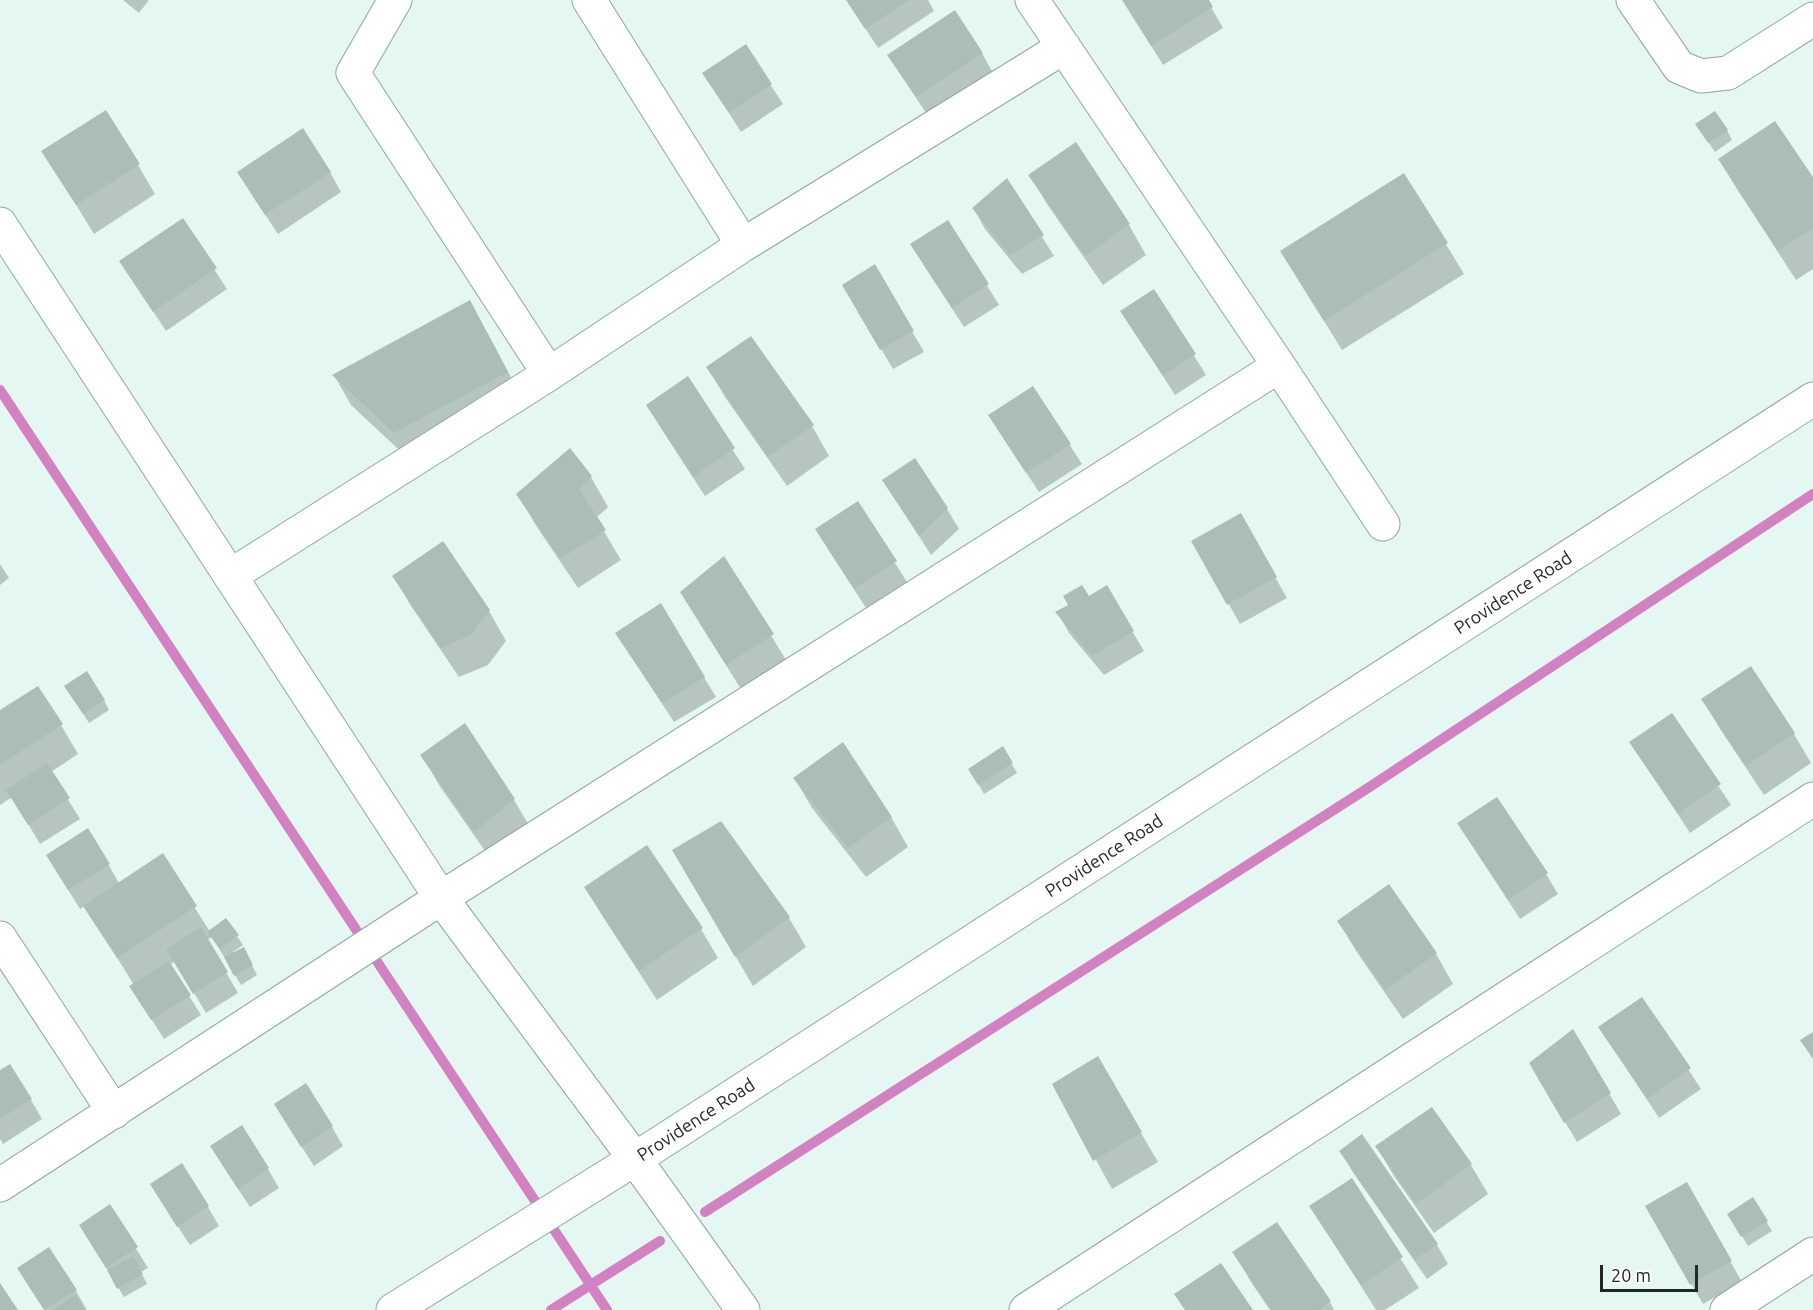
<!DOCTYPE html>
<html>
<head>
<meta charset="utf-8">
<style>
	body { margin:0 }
	#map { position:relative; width:1813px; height:1310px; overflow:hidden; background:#e4f7f3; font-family:Ubuntu,sans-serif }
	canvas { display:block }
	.scale { position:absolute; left:1600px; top:1265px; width:98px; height:27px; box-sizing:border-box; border:3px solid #212927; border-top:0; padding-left:8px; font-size:18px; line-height:21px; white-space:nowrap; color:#212927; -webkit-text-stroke:4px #fff; paint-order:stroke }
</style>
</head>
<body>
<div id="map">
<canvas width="1813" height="1310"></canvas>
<div class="scale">20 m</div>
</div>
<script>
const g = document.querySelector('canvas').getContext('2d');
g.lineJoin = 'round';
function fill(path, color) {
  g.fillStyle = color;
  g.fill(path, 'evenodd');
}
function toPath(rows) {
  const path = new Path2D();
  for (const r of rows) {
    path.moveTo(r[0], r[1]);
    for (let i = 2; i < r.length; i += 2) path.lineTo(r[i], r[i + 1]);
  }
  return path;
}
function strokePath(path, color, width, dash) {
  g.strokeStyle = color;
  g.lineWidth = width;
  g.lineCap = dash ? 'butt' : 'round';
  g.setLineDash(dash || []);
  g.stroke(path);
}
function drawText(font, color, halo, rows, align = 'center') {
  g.font = font + ' Ubuntu,sans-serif';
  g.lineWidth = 5;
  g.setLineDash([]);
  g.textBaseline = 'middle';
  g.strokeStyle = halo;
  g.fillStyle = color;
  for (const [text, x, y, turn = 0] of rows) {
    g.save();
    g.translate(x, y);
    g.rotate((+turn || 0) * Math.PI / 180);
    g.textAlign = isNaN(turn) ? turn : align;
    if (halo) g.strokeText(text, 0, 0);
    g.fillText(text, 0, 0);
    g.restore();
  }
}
const shadow = toPath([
	[123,0,149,0,139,13],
	[847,0,928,0,934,11,878,48],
	[1123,0,1207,0,1223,28,1163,65],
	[745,46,783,104,741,132,704,74],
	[982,53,993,73,928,116,901,75],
	[1727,130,1732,140,1715,152,1703,134],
	[43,151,138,165,155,194,94,234],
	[1720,160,1813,180,1813,269,1796,280,1737,189],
	[330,172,341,192,278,234,250,192],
	[1030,175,1129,225,1146,255,1103,285,1047,204],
	[1404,175,1464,274,1342,350,1299,281],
	[1007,181,1054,256,1022,274,985,229,974,209],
	[182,220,227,289,166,331,121,262],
	[948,222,999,305,964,327,923,264],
	[874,266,924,352,893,369,844,286],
	[1154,291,1206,375,1175,395,1134,331],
	[487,332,524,402,412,462,351,405,334,375],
	[708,368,812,426,829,456,787,486,725,397],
	[687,379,745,469,705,496,659,425],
	[1033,388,1082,464,1039,492,1002,436],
	[591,477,608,507,596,518,621,560,578,588,535,524,518,494],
	[896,500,947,509,959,529,931,555],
	[857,503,907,582,866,608,828,549],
	[1240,515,1287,598,1240,624,1193,541],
	[724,558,789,665,744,694,699,622],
	[0,564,9,578,0,585],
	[394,577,489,611,506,641,488,665,459,677,411,606],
	[1106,587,1144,651,1104,675,1069,633,1058,613],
	[660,605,716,697,674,722,629,653],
	[72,696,104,700,109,710,89,723],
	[1703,700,1794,734,1811,763,1764,795,1720,729],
	[0,712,61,725,78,754,51,772,80,819,40,844,12,797,0,805],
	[1671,715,1731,805,1690,833,1631,742],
	[1002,748,1017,773,984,794,970,769],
	[422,755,514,800,531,829,492,861,439,785],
	[795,779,891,817,908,847,866,877,812,808],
	[1471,843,1546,874,1558,894,1520,919],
	[674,851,789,918,806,947,753,986],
	[162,855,210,932,237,936,243,945,233,952,234,954,243,949,257,975,241,985,212,937,207,940,238,993,206,1013,175,961,170,965,201,1015,164,1039,143,1006,134,985,85,906,80,909,59,875,108,864,119,883],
	[1388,886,1436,954,1453,984,1403,1019,1356,951,1339,922],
	[586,888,701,929,718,958,657,1000,603,917],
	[1642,999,1701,1089,1659,1118,1600,1028],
	[1573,1031,1621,1114,1577,1142,1530,1063],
	[1097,1058,1158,1162,1112,1189,1054,1084],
	[0,1072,31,1100,42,1119,3,1144,0,1139],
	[287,1124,332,1127,343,1146,314,1166],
	[1361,1137,1437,1245,1448,1264,1427,1279,1352,1171,1341,1151],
	[1377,1147,1471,1165,1488,1194,1434,1233,1394,1176],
	[223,1166,268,1169,279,1188,250,1207],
	[1351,1180,1419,1288,1385,1310,1376,1310,1311,1207],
	[1686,1184,1742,1282,1703,1304,1647,1207],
	[1753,1199,1772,1231,1748,1246,1729,1214],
	[163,1204,208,1207,219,1226,190,1245],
	[110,1206,148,1268,141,1272,147,1284,124,1297,92,1245],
	[1276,1224,1330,1302,1334,1310,1270,1310,1251,1282,1234,1253],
	[49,1249,76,1291,87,1310,45,1310,31,1288]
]);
const stream = toPath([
	[0,390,607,1310],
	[705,1212,1368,788,1813,494],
	[551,1310,660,1241]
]);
const building = toPath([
	[846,0,910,0,865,29],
	[1122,0,1209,0,1213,7,1151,46],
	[955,10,983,53,916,97,887,55],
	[746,44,772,84,729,113,702,73],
	[106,110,140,164,76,205,41,151],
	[1715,111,1728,130,1708,143,1695,124],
	[1775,121,1813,177,1813,228,1778,251,1718,159],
	[303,128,331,172,265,215,237,172],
	[1076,142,1130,224,1085,256,1028,175],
	[1404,173,1448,243,1324,321,1280,251],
	[1007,178,1044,235,1010,255,972,208],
	[183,218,217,268,153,312,119,261],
	[948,220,989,284,952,308,910,244],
	[875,264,914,331,880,350,842,285],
	[1154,289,1196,354,1163,376,1120,311],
	[470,300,508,372,394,433,332,375],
	[751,336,814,425,768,457,706,367],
	[688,376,735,448,693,477,646,405],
	[1033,386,1071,444,1026,473,988,415],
	[570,448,592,476,579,489,606,530,560,559,516,494],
	[915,458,948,508,919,536,882,480],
	[858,501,897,561,854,589,815,529],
	[1241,513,1277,577,1227,605,1191,541],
	[443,541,490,610,471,635,441,648,392,576],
	[724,556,774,634,726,665,680,592],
	[1082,585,1089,596,1107,585,1134,631,1092,656,1055,612,1068,605,1063,596],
	[661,603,705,677,662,703,615,633],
	[1751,666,1795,733,1746,766,1701,699],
	[87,671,105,700,83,714,64,686],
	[38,686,63,724,0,765,0,710],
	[1672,713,1721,784,1678,814,1629,742],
	[465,723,515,799,474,832,420,755],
	[843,742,892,817,848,848,793,778],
	[1003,746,1013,763,978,785,968,769],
	[47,763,70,798,28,825,6,790],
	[1497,797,1548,873,1508,900,1457,823],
	[721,821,790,917,735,957,672,850],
	[88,828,110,864,68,890,46,855],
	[647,845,703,928,639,971,584,887],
	[163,853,197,906,117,958,83,906],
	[1389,884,1437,953,1385,990,1337,921],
	[226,918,239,935,220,949,207,932],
	[201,927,228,972,193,994,166,949],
	[244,947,253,965,234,976,224,957],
	[169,961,191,995,151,1020,129,986],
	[1642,997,1691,1068,1647,1099,1598,1027],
	[1573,1029,1611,1093,1564,1123,1529,1063],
	[1813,1032,1813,1059,1800,1040],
	[1098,1056,1142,1132,1093,1161,1052,1084],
	[10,1064,32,1099,0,1119,0,1070],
	[306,1083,333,1126,301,1147,274,1104],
	[1432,1107,1472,1164,1416,1204,1375,1146],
	[242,1125,269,1168,238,1189,210,1146],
	[1362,1134,1438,1244,1415,1260,1339,1151],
	[182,1163,209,1206,177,1227,150,1184],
	[1352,1178,1403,1257,1361,1285,1309,1206],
	[1687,1182,1732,1261,1690,1285,1645,1206],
	[1753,1197,1768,1221,1741,1237,1727,1214],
	[110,1204,138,1247,106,1268,79,1225],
	[1277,1222,1331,1301,1319,1310,1271,1310,1232,1252],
	[49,1247,77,1290,44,1310,17,1268],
	[133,1256,143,1274,117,1289,107,1270],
	[1221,1263,1253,1310,1185,1310,1174,1294],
	[0,1283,18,1310,0,1310],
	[76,1295,85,1310,51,1310]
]);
const street = toPath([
	[395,0,353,73,549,374],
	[589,0,743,245],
	[1032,0,1279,366,1383,524],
	[1633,0,1679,67,1701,76,1728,73,1813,19],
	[0,224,441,898,635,1159,743,1310],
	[230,576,549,374,743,245,1064,47],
	[0,938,114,1112],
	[0,1185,441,898,1279,366],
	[1026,1310,1813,799],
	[1727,1310,1813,1254]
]);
const secondary = toPath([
	[393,1310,635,1159,1813,399]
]);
const streetNames = [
	["Providence Road",1513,593,-33],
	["Providence Road",1104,856,-33],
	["Providence Road",696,1120,-33]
];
fill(shadow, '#0003');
strokePath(stream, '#d282c1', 10);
fill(building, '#aabdb8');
strokePath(street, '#92a4a0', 35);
strokePath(secondary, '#92a4a0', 35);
strokePath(street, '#fff', 33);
strokePath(secondary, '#fff', 33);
drawText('18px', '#212927', '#fff', streetNames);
</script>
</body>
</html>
